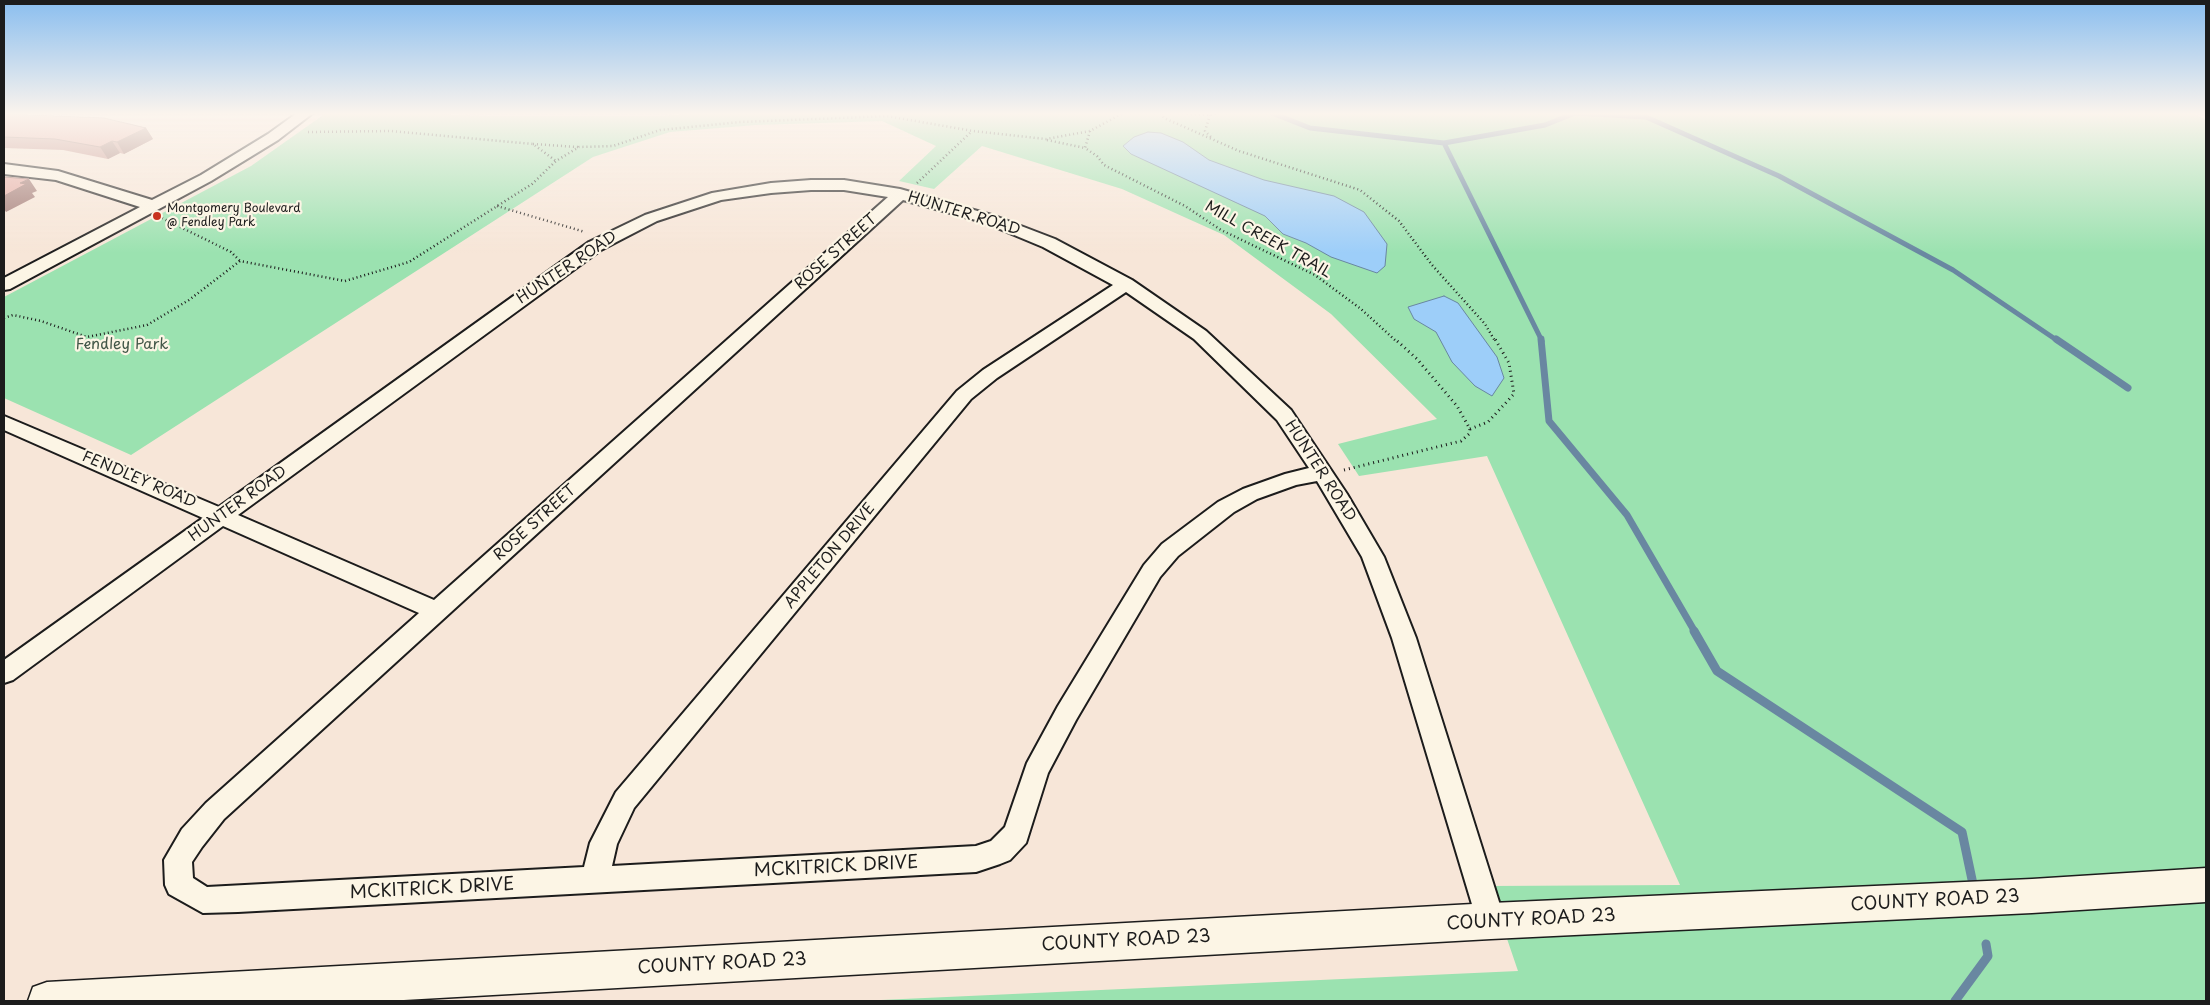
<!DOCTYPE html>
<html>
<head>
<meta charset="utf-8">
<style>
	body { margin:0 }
	#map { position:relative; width:2210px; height:1005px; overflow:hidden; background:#f7e6d8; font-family:"Playpen Sans",sans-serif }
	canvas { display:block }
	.frame { position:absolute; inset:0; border:5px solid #1c1c1c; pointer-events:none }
</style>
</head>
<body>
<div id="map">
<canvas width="2210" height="1005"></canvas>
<div class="frame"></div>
</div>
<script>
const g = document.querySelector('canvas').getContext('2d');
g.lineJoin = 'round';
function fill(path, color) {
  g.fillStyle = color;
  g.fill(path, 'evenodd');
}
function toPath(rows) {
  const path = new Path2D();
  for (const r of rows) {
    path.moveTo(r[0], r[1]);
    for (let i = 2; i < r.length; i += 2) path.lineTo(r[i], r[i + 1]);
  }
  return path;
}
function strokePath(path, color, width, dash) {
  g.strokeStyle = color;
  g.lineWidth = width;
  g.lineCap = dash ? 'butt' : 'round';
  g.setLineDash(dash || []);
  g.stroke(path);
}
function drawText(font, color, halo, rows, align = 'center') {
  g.font = font + ' "Playpen Sans",sans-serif';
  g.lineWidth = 4.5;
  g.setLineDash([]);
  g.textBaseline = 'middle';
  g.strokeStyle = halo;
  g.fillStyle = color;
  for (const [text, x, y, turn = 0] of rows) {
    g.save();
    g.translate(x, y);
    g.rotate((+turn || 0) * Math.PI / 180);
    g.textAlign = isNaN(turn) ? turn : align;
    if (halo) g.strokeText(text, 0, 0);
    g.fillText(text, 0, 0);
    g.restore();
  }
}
const green = toPath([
	[326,113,414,113,492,116,658,116,697,113,2194,113,2206,120,2206,1001,859,1001,1518,971,1489,886,1680,885,1487,456,1359,476,1338,444,1437,419,1331,314,1224,235,1122,189,982,146,934,189,899,181,936,146,882,121,756,125,670,132,593,157,131,455,4,398,4,297,251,166]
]);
const water = toPath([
	[1148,132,1161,133,1183,142,1209,160,1264,180,1334,196,1364,212,1387,244,1385,266,1377,273,1331,257,1306,243,1283,234,1265,216,1131,154,1123,146,1134,137,1148,132],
	[1444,296,1458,303,1497,357,1504,378,1492,396,1475,386,1452,362,1436,332,1414,319,1408,307,1444,296]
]);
const streamFar2 = toPath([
	[1272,113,1310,128,1444,143,1545,125,1575,113,1646,117,1779,176,1953,270,2058,341],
	[1444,143,1542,341]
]);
const streamFar1 = toPath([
	[1541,339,1549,421,1627,515,1695,632],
	[2056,339,2128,388]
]);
const stream = toPath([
	[1694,631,1717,671,1962,832,1974,889],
	[1955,1001,1988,956,1986,944]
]);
const pathFar1 = toPath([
	[1161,113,1164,118,1239,151,1360,190,1399,221,1432,265,1485,324,1495,341],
	[1175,113,1210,115,1218,113],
	[1535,113,1541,113],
	[1210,115,1205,131,1212,138],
	[1090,131,1085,148,1097,156,1104,165,1185,206,1221,230,1315,275,1361,309,1396,341],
	[308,132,391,131,533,144,556,161],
	[1047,140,1085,148],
	[533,144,578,147],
	[917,183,972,131],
	[497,206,585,232],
	[162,218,231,252,240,261],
	[4,318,13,315,41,321,87,337,147,325,189,300,240,261,345,281,409,262,532,184,556,161,579,147,613,146,660,130,740,122,887,116,973,131,1046,139,1090,131,1123,113]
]);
const path = toPath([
	[1470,429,1488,422,1514,394,1509,363,1495,339],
	[1344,470,1461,441,1469,434,1470,429,1457,406,1417,359,1395,339]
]);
const minor = toPath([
	[297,113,313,113,278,140,211,181,10,289,4,290,4,278,140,207,56,180,4,174,4,164,58,171,152,200,201,175,268,134,297,113],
	[811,180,844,180,900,189,995,216,1055,239,1132,280,1206,331,1291,410,1347,494,1384,557,1416,638,1505,921,1501,931,1491,935,1481,931,1477,921,1392,638,1362,557,1317,481,1296,485,1257,499,1234,512,1178,556,1160,577,1076,720,1048,773,1026,843,1010,860,1000,864,976,872,238,912,203,913,169,894,165,885,164,860,182,829,206,803,419,613,223,526,13,680,4,683,4,660,203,518,4,430,4,416,219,507,589,242,645,215,712,193,771,183,811,180],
	[811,190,844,190,888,197,434,600,238,515,601,250,657,221,721,200,771,193,811,190],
	[903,200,983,222,1043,247,1113,285,983,370,957,391,616,792,590,843,584,867,207,887,193,878,192,862,202,847,224,819,903,200],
	[1126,292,1194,339,1277,420,1309,468,1285,474,1243,489,1218,502,1162,544,1144,565,1058,706,1027,763,1005,827,991,841,976,846,612,866,617,844,634,808,971,399,997,378,1126,292]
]);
const major = toPath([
	[2206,868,2206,902,2032,913,1491,939,386,1001,28,1001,33,987,47,982,1491,903,2032,879,2206,868]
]);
const wall = toPath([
	[4,114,146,128,153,139,124,154,120,153,108,159,63,150,4,148]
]);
const shadedWall = toPath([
	[146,128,153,139,124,154,117,142],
	[112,141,120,153,108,159,100,147],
	[29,179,37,191,32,193,35,197,6,212,4,209,4,196,20,183]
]);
const building = toPath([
	[4,114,104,118,146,128,117,142,112,141,100,147,55,139,4,137,4,114],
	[4,177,29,179,20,183,26,184,4,196,4,177]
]);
const markers = [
	[157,216,5,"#c8321e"]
];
const farPoinames = [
	["Montgomery Boulevard",167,209],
	["@ Fendley Park",167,223]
];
const streetNames = [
	["HUNTER ROAD",964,214,17],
	["MILL CREEK TRAIL",1268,240,29],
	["ROSE STREET",836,252,-42],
	["HUNTER ROAD",567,268,-34],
	["HUNTER ROAD",1320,471,57],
	["FENDLEY ROAD",139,480,23],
	["HUNTER ROAD",238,504,-36],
	["ROSE STREET",535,523,-42],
	["APPLETON DRIVE",830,556,-50]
];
const parkNames = [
	["Fendley Park",122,345]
];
const nearStreetnames = [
	["MCKITRICK DRIVE",836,867,-3],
	["MCKITRICK DRIVE",432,889,-3],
	["COUNTY ROAD 23",1935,901,-3],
	["COUNTY ROAD 23",1531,920,-3],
	["COUNTY ROAD 23",1126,941,-3],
	["COUNTY ROAD 23",722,964,-3]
];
fill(green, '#9be2b0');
fill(water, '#9dcef9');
strokePath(water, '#6987a1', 1);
strokePath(streamFar2, '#6987a1', 5);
strokePath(streamFar1, '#6987a1', 7);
strokePath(stream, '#6987a1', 9);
strokePath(minor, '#1c1c1c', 4);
strokePath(major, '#1c1c1c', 3);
strokePath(pathFar1, '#1c1c1c', 2.5, [1, 3]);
strokePath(path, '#1c1c1c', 3, [1, 4]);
fill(minor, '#fcf5e5');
fill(major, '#fcf5e5');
fill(wall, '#c5938d');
fill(shadedWall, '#a07873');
fill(building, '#e5aba4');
strokePath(building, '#a07873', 1);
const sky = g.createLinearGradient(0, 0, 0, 253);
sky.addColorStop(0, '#8abeef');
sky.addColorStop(0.45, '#fbf4ed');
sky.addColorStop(1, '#fbf4ed00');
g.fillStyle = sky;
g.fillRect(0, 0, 2210, 253);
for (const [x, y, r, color] of markers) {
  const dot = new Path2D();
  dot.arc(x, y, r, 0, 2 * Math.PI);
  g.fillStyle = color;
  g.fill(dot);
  strokePath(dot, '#fcf5e5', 2);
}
drawText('12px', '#1c1c1c', '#fcf5e5', farPoinames, 'left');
drawText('15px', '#1c1c1c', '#fcf5e5', streetNames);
drawText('15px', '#425748', '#fcf5e5', parkNames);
drawText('18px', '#1c1c1c', '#fcf5e5', nearStreetnames);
</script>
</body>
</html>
